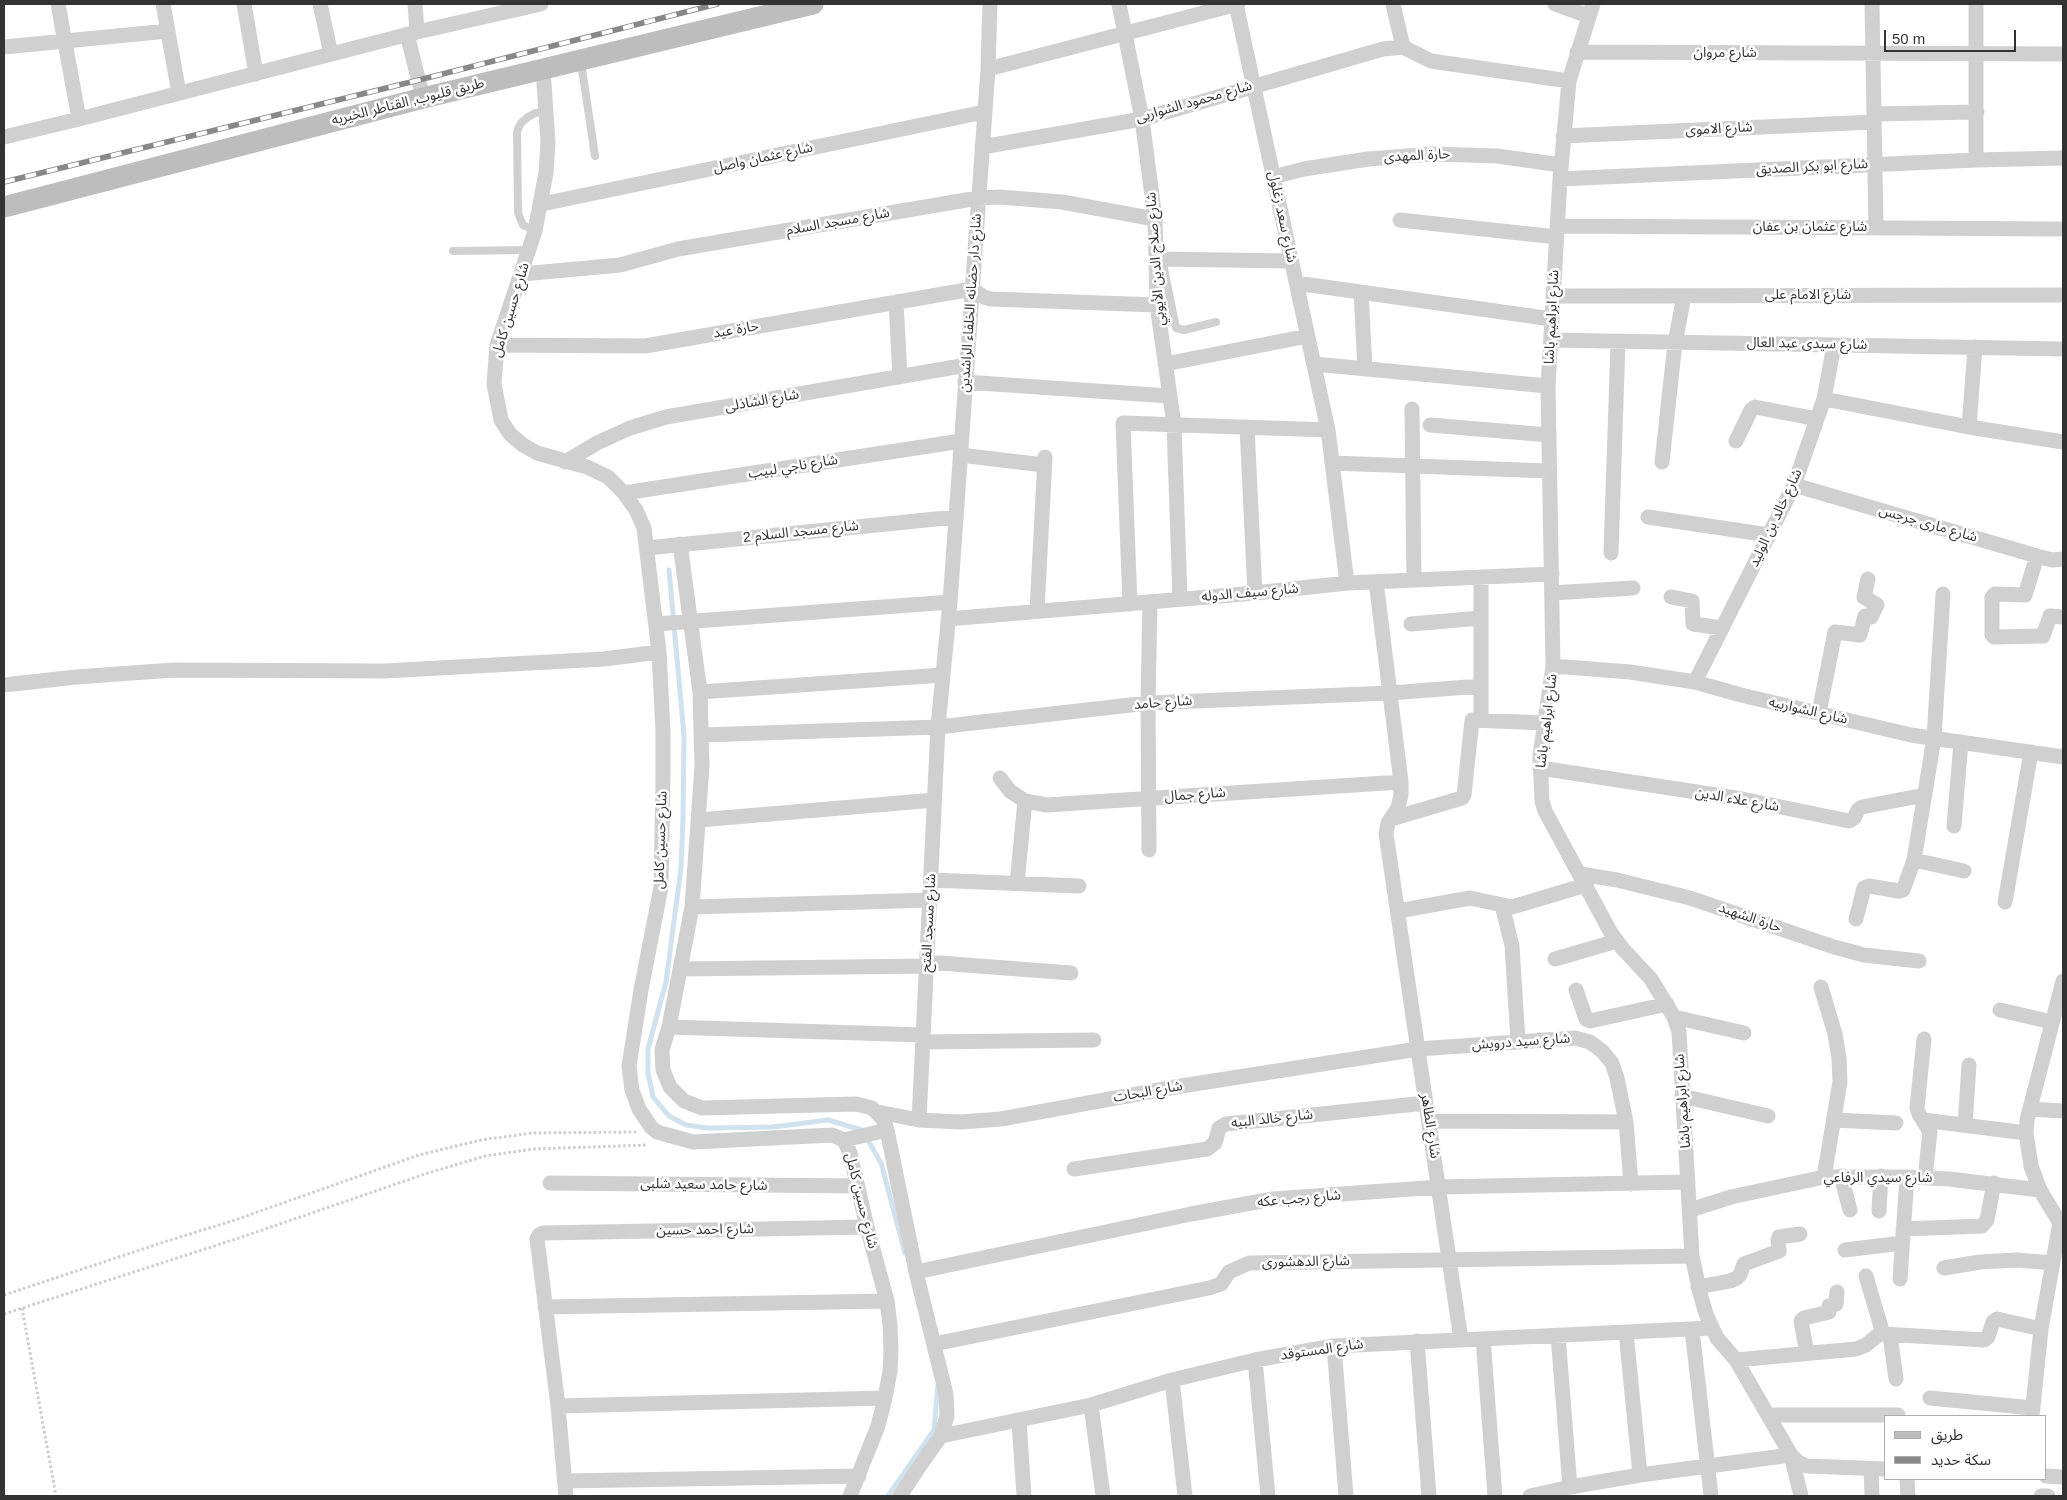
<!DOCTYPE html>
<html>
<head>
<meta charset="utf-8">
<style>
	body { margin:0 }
	#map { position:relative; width:2067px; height:1500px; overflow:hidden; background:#fff; font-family:Arial,"Noto Sans Arabic",sans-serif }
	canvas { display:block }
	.frame { position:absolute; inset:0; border:5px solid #333; pointer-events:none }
	.legend { position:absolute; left:1884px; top:1415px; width:162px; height:65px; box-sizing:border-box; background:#fff; border:1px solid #adadad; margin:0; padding:6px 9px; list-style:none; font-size:15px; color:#333 }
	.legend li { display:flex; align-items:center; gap:10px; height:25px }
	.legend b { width:25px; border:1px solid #adadad }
	.scale { position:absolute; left:1884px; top:30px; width:132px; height:22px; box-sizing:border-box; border:2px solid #333; border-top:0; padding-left:6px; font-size:15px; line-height:18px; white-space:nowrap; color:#333; -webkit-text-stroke:4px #fff; paint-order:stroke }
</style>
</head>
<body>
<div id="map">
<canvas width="2067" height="1500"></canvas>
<div class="frame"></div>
<ul class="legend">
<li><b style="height:6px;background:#bdbdbd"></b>طريق</li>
<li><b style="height:6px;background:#888"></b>سكة حديد</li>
</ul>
<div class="scale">50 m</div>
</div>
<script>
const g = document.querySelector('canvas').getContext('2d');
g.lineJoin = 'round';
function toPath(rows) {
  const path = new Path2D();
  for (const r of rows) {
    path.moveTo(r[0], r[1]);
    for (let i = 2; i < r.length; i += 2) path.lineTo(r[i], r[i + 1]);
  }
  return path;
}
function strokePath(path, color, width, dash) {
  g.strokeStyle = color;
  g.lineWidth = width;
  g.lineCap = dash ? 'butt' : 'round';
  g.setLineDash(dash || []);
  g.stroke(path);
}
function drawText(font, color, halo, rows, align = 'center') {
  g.font = font + ' Arial,"Noto Sans Arabic",sans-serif';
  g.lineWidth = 5;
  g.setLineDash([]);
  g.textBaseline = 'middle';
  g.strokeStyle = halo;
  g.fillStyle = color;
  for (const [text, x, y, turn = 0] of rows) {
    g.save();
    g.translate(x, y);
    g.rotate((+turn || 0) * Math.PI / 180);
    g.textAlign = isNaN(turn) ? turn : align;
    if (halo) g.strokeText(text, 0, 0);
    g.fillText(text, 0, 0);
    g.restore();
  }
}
const stream = toPath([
	[669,570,684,736,683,820,681,868,666,982,648,1049,648,1073,653,1097,669,1116,686,1125,708,1128,773,1127,828,1120,862,1130,881,1163,905,1253],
	[888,1496,934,1430,938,1385]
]);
const path = toPath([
	[4,1295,164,1242,232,1221,419,1155,481,1140,532,1133,636,1132],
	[22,1308,56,1496],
	[4,1314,239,1238,425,1174,485,1156,533,1149,647,1145]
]);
const service = toPath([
	[581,62,595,156],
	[535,231,523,225,518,213,517,131,521,123,528,117,535,113,547,111],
	[453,251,529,250],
	[1162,259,1176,328,1184,330,1216,322]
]);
const minor = toPath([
	[58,4,79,119],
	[163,4,179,93],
	[244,4,256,74],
	[320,4,331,54],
	[415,4,417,32],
	[1119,4,1142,119,1155,219,1157,305,1174,425,1180,599],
	[1236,4,1328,430,1347,583],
	[1393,4,1403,47],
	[1555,4,1588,16],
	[1593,4,1569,81,1560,179,1548,386,1553,666,1540,756,1542,801,1545,811,1611,933,1623,949,1651,979,1674,1017,1679,1032,1692,1256,1700,1293,1706,1314,1717,1338,1736,1360,1791,1455,1801,1496],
	[1872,4,1876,228],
	[1976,4,1976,160],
	[407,34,423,98],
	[4,47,168,31],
	[1403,47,1431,61,1569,81],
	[1577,52,2063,54],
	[543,69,548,142,546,173,535,231,497,345,494,384,501,420,510,434,523,445,537,453,587,467,608,477,624,493,636,510,644,528,659,652,663,731,663,779,661,887,641,990,629,1066,632,1090,639,1109,651,1127,657,1132,693,1142,832,1135,844,1140,850,1153,867,1227,887,1301,890,1325,891,1350,890,1371,885,1398,878,1426,850,1496],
	[988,69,1238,4],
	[1874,114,1977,112],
	[1563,136,1874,122],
	[4,137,79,119,417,32,541,4],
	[982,147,1142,119,1383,49,1403,47],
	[1273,177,1304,169,1368,159,1433,154,1497,156,1561,165],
	[1560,179,1976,160,2063,158],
	[542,204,984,112],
	[1400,220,1557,237],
	[1557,226,2063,229],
	[1156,259,1291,261],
	[522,274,620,265,678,249,978,198,1000,197,1062,202,1155,219],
	[1296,283,1552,319],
	[1361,292,1365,369],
	[1553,296,2063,295],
	[896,302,900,377],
	[1551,340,2063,349],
	[497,345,645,346,972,289,984,297,991,299,1157,305],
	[1165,364,1308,336],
	[1314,364,1548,386],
	[965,382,1169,396],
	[1824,399,1969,427,2063,442],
	[1412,409,1414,580],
	[1430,425,1549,435],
	[1247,427,1255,593],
	[1969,427,1975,347],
	[1736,441,1751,410,1755,407,1817,419],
	[960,455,1044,465],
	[565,462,597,443,630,428,666,417,967,365],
	[1662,462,1675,343,1684,296],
	[1332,463,1550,471],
	[1794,485,2037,556,2052,560,2063,559],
	[624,493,961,441],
	[1648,517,1769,535],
	[680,544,700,692,702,766,692,907,669,1027,662,1050,663,1070,670,1087,684,1101,702,1108,856,1104,872,1108,883,1119,887,1130,916,1272,946,1394,947,1416,941,1436,919,1467,900,1496],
	[647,548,956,517],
	[1611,553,1618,342],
	[2037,556,2025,595,1995,594,1992,597,1992,635,1994,637,2043,636,2050,616,2063,617],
	[1376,582,1401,782,1401,795,1398,808,1388,823,1386,834,1461,1340],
	[1552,593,1633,588],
	[1671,597,1692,601,1693,624,1722,628],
	[1130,604,1123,423,1328,430],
	[1037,611,1045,457],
	[948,619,1255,593,1347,583,1552,574],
	[656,624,950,602],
	[1411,624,1481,618],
	[1553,666,1630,672,1695,682,1741,695,1911,735,2063,757],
	[1695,682,1794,485,1824,399,1834,345],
	[4,685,76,677,174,670,384,671,604,659,659,652],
	[700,692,943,675],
	[1819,713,1835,632,1860,635,1865,616,1871,617,1877,605,1864,597,1868,579],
	[1481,720,1481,577],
	[703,735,938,727,1148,703,1390,693,1481,686],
	[1540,768,1742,799,1849,821,1854,818,1858,810,1862,807,1925,795],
	[1000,778,1010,791,1025,801,1047,805,1401,782],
	[1391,819,1462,798,1464,795,1472,720,1545,723],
	[699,820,935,800],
	[1954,826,1961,742],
	[1149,850,1148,703,1150,602],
	[1914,860,1964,871],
	[1580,874,1617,880,1690,898,1834,947,1864,955,1919,961],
	[931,880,1079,886],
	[1017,883,1025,801],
	[2005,902,2031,752],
	[1502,905,1512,946,1518,1041],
	[692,907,930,900],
	[1398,911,1470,898,1512,907,1586,885],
	[1856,919,1864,888,1869,886,1899,891,1903,890,1914,860,1934,738,1943,594],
	[1555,959,1617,941],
	[927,962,1071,973],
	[681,969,927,966],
	[2063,981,2027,1120,2026,1133,2031,1166,2040,1190,2063,1228],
	[1821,987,1835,1034,1839,1058,1840,1082,1824,1177],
	[1576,990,1586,1019,1590,1021,1667,1004],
	[2000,1010,2052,1022],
	[1674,1017,1744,1033],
	[669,1027,923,1035],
	[1924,1039,1917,1108,1919,1114,1930,1132,1925,1178],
	[923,1042,1094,1040],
	[1682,1096,1768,1116],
	[2030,1109,2063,1111],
	[878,1112,919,1120,960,1122,1001,1119,1181,1086,1418,1049,1575,1038,1590,1042,1602,1051,1612,1063,1617,1078,1626,1122,1631,1184],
	[919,1120,938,727,950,602,988,69,990,4],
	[1834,1120,1896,1123],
	[1923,1120,2026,1133],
	[1429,1121,1626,1122],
	[1965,1125,1969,1065],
	[844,1140,887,1130],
	[1074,1169,1207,1149,1215,1143,1219,1128,1226,1124,1426,1103],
	[1841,1176,1850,1210],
	[550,1183,858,1186],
	[1690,1210,1731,1197,1824,1177,1907,1177,1949,1179,2040,1190],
	[1879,1211,1881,1176],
	[1903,1229,1982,1226,1987,1220,1994,1183],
	[1845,1250,1902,1243],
	[1944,1268,1980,1262,2017,1260,2053,1263],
	[916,1272,1191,1214,1273,1199,1439,1187,1688,1182],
	[1866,1276,1883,1334],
	[1900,1279,1907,1177],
	[1698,1287,1730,1281,1737,1278,1740,1275,1744,1264,1779,1251,1778,1240,1779,1237,1800,1234],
	[545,1307,887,1301],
	[1692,1329,1711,1496],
	[1626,1332,1640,1475],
	[1558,1335,1570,1487],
	[1890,1335,1896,1379],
	[1483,1339,1495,1496],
	[1417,1341,1429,1496],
	[934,1344,1209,1288,1221,1284,1229,1272,1249,1263,1692,1256],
	[1334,1346,1346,1496],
	[1807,1353,1801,1321,1804,1318,1829,1312,1829,1306,1836,1304,1837,1292],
	[1255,1360,1268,1496],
	[1736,1360,1856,1349,1866,1345,1877,1336,1883,1334,1984,1340,1988,1337,1993,1322,1997,1319,2041,1329],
	[1172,1380,1185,1496],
	[1930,1398,2033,1408],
	[1091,1405,1103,1496],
	[558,1406,885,1398],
	[1769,1415,1898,1415],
	[2032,1416,2041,1329,2060,1222],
	[1019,1421,1024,1496],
	[941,1436,1091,1405,1172,1380,1255,1360,1334,1346,1711,1328],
	[1871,1469,1872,1496],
	[2046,1476,2063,1477],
	[1907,1479,1908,1496],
	[565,1481,859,1476],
	[566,1496,558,1406,537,1239,539,1235,543,1233,867,1227],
	[1530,1496,1570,1487,1640,1475,1791,1455,1798,1462,1807,1466,1886,1469],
	[2041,1496,2048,1496]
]);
const secondary = toPath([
	[4,207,423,98,813,4]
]);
const rail = toPath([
	[4,182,419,80,717,4]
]);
const streetNames = [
	["شارع مروان",1725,53],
	["طريق قليوب, القناطر الخيريه",408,102,-14],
	["شارع محمود الشواربى",1194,102,-16],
	["شارع الاموى",1719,129,-3],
	["حارة المهدى",1417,156,-3],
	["شارع عثمان واصل",763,158,-12],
	["شارع ابو بكر الصديق",1812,167,-3],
	["شارع سعد زغلول",1282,217,78],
	["شارع مسجد السلام",838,222,-10],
	["شارع عثمان بن عفان",1810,227],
	["شارع صلاح الدين الأيوبي",1156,259,-94],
	["شارع الامام على",1808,295],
	["شارع دار حضانه الخلفاء الراشدين",971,303,-86],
	["شارع حسين كامل",511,310,-73],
	["شارع ابراهيم باشا",1552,317,-87],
	["حارة عيد",736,330,-10],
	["شارع سيدى عبد العال",1807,344,1],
	["شارع الشاذلى",762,401,-10],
	["شارع ناجي لبيب",793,467,-9],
	["شارع خالد بن الوليد",1776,518,-65],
	["شارع مارى جرجس",1928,524,16],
	["شارع مسجد السلام 2",801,532,-6],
	["شارع سيف الدوله",1250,593,-5],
	["شارع حامد",1163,703,-4],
	["شارع الشواربيه",1808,711,13],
	["شارع ابراهيم باشا",1547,721,-83],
	["شارع جمال",1195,795,-4],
	["شارع علاء الدين",1737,800,10],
	["شارع حسين كامل",661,840,-88],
	["حارة الشهيد",1750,918,19],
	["شارع مسجد الفتح",929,923,-87],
	["شارع سيد درويش",1521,1042,-4],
	["شارع البحات",1148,1092,-10],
	["شارع ابراهيم باشا",1683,1101,-94],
	["شارع خالد البيه",1272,1119,-6],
	["شارع الظاهر",1430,1126,81],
	["شارع سيدي الرفاعي",1878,1178],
	["شارع حامد سعيد شلبى",704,1185,1],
	["شارع رجب عكه",1299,1199,-5],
	["شارع حسين كامل",861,1201,76],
	["شارع احمد حسين",705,1230,-1],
	["شارع الدهشورى",1306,1262,-1],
	["شارع المستوقد",1322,1350,-8]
];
strokePath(stream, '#cfe2ee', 5);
strokePath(path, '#cdcdcd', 3, [2.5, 2.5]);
strokePath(service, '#d0d0d0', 8);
strokePath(minor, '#d0d0d0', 15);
strokePath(secondary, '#bdbdbd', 21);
strokePath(rail, '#888', 5.5);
strokePath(rail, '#fff', 4, [11]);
drawText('14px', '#333', '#fff', streetNames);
</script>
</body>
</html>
